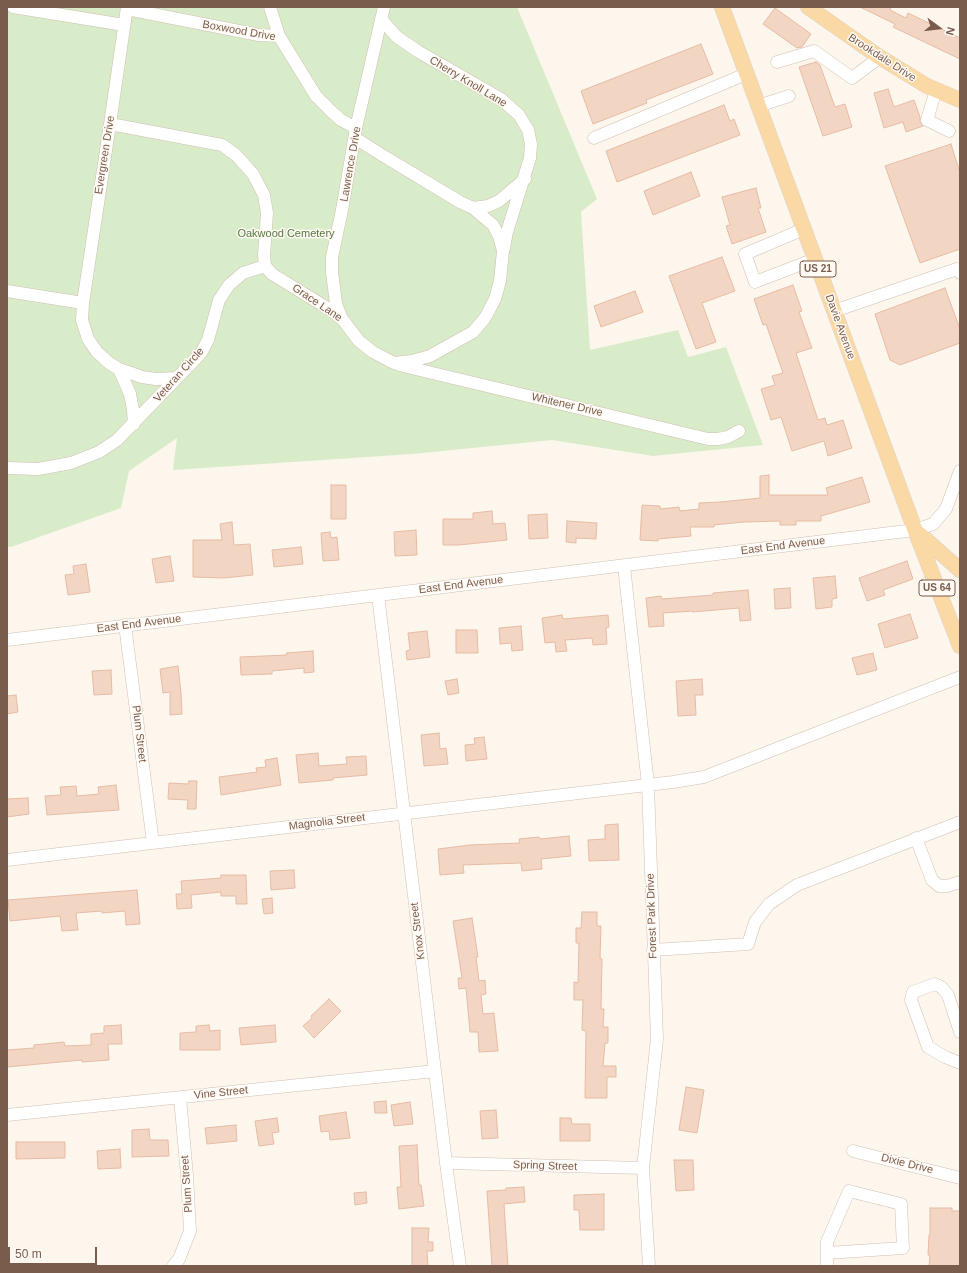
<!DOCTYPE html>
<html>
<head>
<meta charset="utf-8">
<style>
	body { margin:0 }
	#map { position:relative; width:967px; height:1273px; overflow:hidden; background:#fdf6ec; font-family:Helvetica,sans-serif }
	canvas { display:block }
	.frame { position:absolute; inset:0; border:8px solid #7a5c4d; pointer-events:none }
	.north { position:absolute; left:919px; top:8px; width:40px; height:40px; -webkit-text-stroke:3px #fffaf3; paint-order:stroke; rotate:105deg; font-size:11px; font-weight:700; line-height:16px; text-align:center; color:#7a5c4d }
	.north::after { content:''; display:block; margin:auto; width:14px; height:18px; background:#7a5c4d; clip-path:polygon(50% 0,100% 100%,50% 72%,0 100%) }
	.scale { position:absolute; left:8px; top:1247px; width:89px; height:18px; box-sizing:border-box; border:2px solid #7a5c4d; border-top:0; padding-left:5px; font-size:12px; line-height:14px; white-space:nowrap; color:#7a5c4d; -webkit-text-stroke:3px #fffaf3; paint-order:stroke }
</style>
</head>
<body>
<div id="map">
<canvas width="967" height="1273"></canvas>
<div class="frame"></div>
<div class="north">N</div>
<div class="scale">50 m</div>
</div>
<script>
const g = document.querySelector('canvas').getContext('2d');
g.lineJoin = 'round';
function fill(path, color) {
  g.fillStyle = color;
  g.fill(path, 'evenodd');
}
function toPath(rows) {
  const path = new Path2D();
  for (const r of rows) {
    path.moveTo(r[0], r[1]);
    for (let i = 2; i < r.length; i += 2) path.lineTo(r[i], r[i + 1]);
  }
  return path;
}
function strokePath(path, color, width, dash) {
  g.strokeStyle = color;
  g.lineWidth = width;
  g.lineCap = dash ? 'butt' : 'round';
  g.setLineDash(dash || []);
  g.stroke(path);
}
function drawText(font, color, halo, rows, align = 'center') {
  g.font = font + ' Helvetica,sans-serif';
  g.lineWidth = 3;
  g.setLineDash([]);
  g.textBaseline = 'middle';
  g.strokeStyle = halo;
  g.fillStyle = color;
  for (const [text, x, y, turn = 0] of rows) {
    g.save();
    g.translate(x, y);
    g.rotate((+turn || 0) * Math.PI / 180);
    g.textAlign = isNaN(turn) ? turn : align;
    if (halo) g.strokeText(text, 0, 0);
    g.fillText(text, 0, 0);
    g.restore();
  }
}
const green = toPath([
	[7,7,517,7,597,199,581,212,590,350,678,330,688,357,726,347,763,445,653,456,552,440,412,454,173,470,177,438,129,471,121,508,11,547,7,547]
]);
const building = toPath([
	[860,7,891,7,890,10,906,18,908,13,960,38,960,59,893,27,895,24,860,7],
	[775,8,811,34,802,47,797,48,763,24,775,8],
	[701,44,713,74,646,100,647,103,593,124,581,91,701,44],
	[816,62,820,65,835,107,845,104,852,127,823,136,799,67,816,62],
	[888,89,894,107,914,100,920,117,920,122,923,126,906,132,903,122,884,128,874,93,888,89],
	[724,105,730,121,734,119,740,135,617,182,606,151,724,105],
	[951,144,960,173,960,249,920,263,885,166,951,144],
	[691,172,700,196,653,215,644,191,691,172],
	[756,188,761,208,758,208,766,232,732,244,726,226,730,225,722,197,756,188],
	[722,257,735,291,702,303,716,342,696,349,669,276,722,257],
	[793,285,802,311,799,312,812,348,796,353,818,420,825,418,827,425,843,420,852,448,828,456,824,441,792,451,781,417,771,420,761,389,775,385,772,376,783,373,766,324,763,325,754,299,793,285],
	[945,288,960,329,960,343,900,365,890,360,875,314,945,288],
	[635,291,643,312,601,327,594,306,635,291],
	[769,475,769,495,828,495,826,488,862,477,870,502,821,516,821,521,796,521,796,525,780,525,780,521,744,522,714,525,714,527,690,527,691,536,658,539,658,541,640,540,642,505,660,506,660,509,679,507,680,511,699,509,699,503,720,502,760,498,760,476,769,475],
	[331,485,346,485,346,519,331,519,331,485],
	[492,511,493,524,505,523,507,540,459,545,443,545,443,519,473,519,473,513,492,511],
	[547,514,548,538,529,539,528,515,547,514],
	[567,521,597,523,596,539,576,538,576,543,566,542,567,521],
	[232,522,234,545,250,544,253,575,224,578,193,577,193,540,222,540,220,524,232,522],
	[416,530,417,555,395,556,394,532,416,530],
	[330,532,331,538,337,537,339,560,323,561,321,533,330,532],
	[301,547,303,564,274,567,272,550,301,547],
	[170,556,174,581,156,583,152,559,170,556],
	[907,561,913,579,883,590,885,595,867,601,859,578,907,561],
	[86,564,90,592,68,595,65,575,74,574,73,566,86,564],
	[835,576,837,598,832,599,832,607,816,609,813,578,835,576],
	[790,588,791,608,775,609,774,589,790,588],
	[748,590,751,620,740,621,739,608,693,612,693,611,663,613,664,626,649,627,646,598,661,596,662,599,713,595,713,593,748,590],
	[910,614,918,638,885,648,878,624,910,614],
	[562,615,563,619,608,615,609,627,606,628,607,644,593,645,592,638,565,640,567,651,556,652,555,642,545,643,542,618,562,615],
	[521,626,523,650,512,651,511,643,500,644,499,628,521,626],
	[456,630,477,630,478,653,456,653,456,630],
	[427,631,430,657,407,660,406,651,410,650,408,633,427,631],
	[313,651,314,672,304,673,304,668,272,671,272,674,241,675,240,657,287,655,286,653,313,651],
	[873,653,877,670,857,675,852,658,873,653],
	[178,666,181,693,182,714,170,715,170,692,163,693,160,669,178,666],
	[111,670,112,694,94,695,92,671,111,670],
	[457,679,459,693,448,695,445,681,457,679],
	[702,679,703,695,695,695,696,715,678,716,676,681,702,679],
	[16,695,18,712,7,714,7,696,16,695],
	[439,733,440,749,446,748,448,764,424,766,421,735,439,733],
	[484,737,487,759,466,761,465,745,475,744,474,738,484,737],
	[318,753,319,766,347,764,346,757,366,756,367,775,333,778,333,780,299,783,296,755,318,753],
	[277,758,281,785,221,795,219,777,257,772,256,768,266,767,265,760,277,758],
	[189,781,197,781,196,809,187,809,188,800,168,799,169,783,188,784,189,781],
	[116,785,119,810,47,815,45,796,61,795,60,787,76,786,77,796,99,794,98,787,116,785],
	[28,798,29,814,7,817,7,799,28,798],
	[618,824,619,860,589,861,588,840,605,839,605,825,618,824],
	[569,836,571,856,541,859,542,869,522,871,521,863,463,865,464,873,440,875,438,849,470,845,520,843,519,839,539,837,540,839,569,836],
	[294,870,295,888,271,890,270,871,294,870],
	[221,875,246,875,247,904,236,904,236,896,221,896,221,892,191,895,192,908,177,909,176,894,182,894,181,881,221,878,221,875],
	[137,890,140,924,126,925,125,911,102,913,102,911,76,913,78,930,62,931,60,916,10,921,8,900,137,890],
	[272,898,273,913,264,914,262,899,272,898],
	[582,912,597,912,597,926,601,926,600,958,602,959,601,1009,604,1009,603,1027,608,1027,608,1043,605,1043,603,1066,616,1066,616,1077,607,1077,607,1098,585,1098,586,1031,582,1030,583,1000,574,1000,574,982,578,983,579,943,576,943,576,928,581,928,582,912],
	[472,918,478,957,476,957,479,981,485,980,486,994,481,995,483,1014,494,1013,498,1051,479,1052,478,1032,470,1032,466,988,459,989,458,978,462,978,453,921,472,918],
	[329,999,341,1011,314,1038,303,1026,312,1018,311,1016,329,999],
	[121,1025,122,1044,108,1044,109,1060,82,1062,82,1060,7,1067,7,1050,34,1048,34,1045,64,1042,65,1046,91,1045,91,1034,104,1033,104,1026,121,1025],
	[209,1025,210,1031,220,1030,220,1050,180,1050,180,1033,196,1032,196,1026,209,1025],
	[275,1025,276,1042,241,1045,239,1028,275,1025],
	[686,1087,704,1090,697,1133,679,1130,686,1087],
	[386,1101,387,1113,375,1113,374,1102,386,1101],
	[410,1102,413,1124,394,1126,391,1105,410,1102],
	[496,1110,498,1138,482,1139,480,1111,496,1110],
	[346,1112,350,1138,330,1140,329,1131,321,1132,319,1116,346,1112],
	[277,1118,279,1132,272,1133,274,1144,259,1146,255,1121,277,1118],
	[560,1118,571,1118,572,1124,590,1124,590,1141,560,1141,560,1118],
	[236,1125,237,1141,207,1144,205,1128,236,1125],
	[149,1129,150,1140,168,1140,169,1156,132,1157,132,1130,149,1129],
	[16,1142,65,1142,65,1158,16,1159,16,1142],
	[417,1145,419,1185,421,1185,424,1206,399,1209,397,1187,401,1187,399,1146,417,1145],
	[120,1149,121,1168,98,1169,97,1151,120,1149],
	[674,1160,693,1160,694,1190,676,1191,674,1160],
	[524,1187,525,1202,504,1204,508,1266,492,1266,487,1191,506,1190,506,1188,524,1187],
	[366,1192,367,1203,355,1205,354,1193,366,1192],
	[604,1194,604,1230,580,1230,579,1210,574,1210,574,1195,604,1194],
	[930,1208,952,1208,952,1211,960,1211,960,1266,929,1266,930,1255,928,1255,929,1235,930,1235,930,1208],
	[412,1228,429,1228,428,1242,433,1242,433,1251,427,1251,428,1266,412,1266,412,1228]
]);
const minor = toPath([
	[13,7,124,25],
	[127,7,110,124,83,303,82,320,88,339,97,352,109,363,119,369,142,377,156,379,177,378],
	[270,7,279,36,316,96,332,112,341,120,356,128],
	[127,9,259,35,279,36],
	[381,19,397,37,419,52,501,99,519,115,528,130,531,144,530,158,507,232,504,248],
	[777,62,814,51,852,78,879,58],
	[936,90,927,120,949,131],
	[758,106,789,96],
	[110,124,222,145,236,155,253,174,264,195,267,213,264,255,265,266],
	[355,138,382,155,460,202,473,208,488,206,499,201,525,179],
	[594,138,746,74],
	[804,229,745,254,755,282,815,259],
	[265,266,272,274,329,309,343,320,359,341,373,352,394,363,412,361,430,356,473,332,485,318,495,299,500,281,503,251,499,236,493,225,473,208],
	[7,291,83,303],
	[834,311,957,269,960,273],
	[342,319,336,304,332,272,332,257,342,210,356,128,384,7],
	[399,365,708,439,718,439,728,437,739,431],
	[119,369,130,394,133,410,134,424],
	[7,468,38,469,71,463,99,452,117,440,201,353,208,340,219,300,229,285,243,273,265,266],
	[624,566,648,785,657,1039,643,1168,649,1266],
	[378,595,446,1163,460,1266],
	[125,625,153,843],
	[7,640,915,530,933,524,946,509,960,471],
	[916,838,932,880,939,886,947,886,960,882],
	[7,860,673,782,704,777,960,677],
	[653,950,748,944,755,922,769,904,797,885,960,822],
	[960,1032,948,995,941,987,935,984,913,992,911,1000,928,1047,945,1057,960,1063],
	[7,1115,435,1071],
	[853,1151,960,1178],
	[446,1163,643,1168],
	[827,1253,903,1248,901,1204,849,1191,827,1242,827,1266],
	[173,1266,179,1259,190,1231,187,1175,180,1098]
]);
const major = toPath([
	[722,7,915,530,960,646],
	[808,7,878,56,927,86,960,100],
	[917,532,960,570]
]);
const shields = [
	[818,269,36],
	[937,588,36]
];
const shieldNames = [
	["US 21",818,269],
	["US 64",937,588]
];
const streetNames = [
	["Boxwood Drive",239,31,10],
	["Brookdale Drive",882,58,33],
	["Cherry Knoll Lane",468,82,31],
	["Evergreen Drive",105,155,-81],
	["Lawrence Drive",351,164,-80],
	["Grace Lane",317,303,34],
	["Davie Avenue",840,327,70],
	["Veteran Circle",179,375,-48],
	["Whitener Drive",567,405,13],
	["East End Avenue",783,546,-7],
	["East End Avenue",461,585,-7],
	["East End Avenue",139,624,-7],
	["Plum Street",139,734,83],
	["Magnolia Street",327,822,-7],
	["Forest Park Drive",652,916,-92],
	["Knox Street",418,931,-97],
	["Vine Street",221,1093,-6],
	["Dixie Drive",907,1164,14],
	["Spring Street",545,1166,2],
	["Plum Street",187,1184,-94]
];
const parkNames = [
	["Oakwood Cemetery",286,234]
];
fill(green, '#d8ecc9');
fill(building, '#f3d5c3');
strokePath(building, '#e6bba3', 1);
strokePath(minor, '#d1beb0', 13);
strokePath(major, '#dad1cd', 16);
strokePath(minor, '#fff', 12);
strokePath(major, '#fbd9a5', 15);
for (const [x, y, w] of shields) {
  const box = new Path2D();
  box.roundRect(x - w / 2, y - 8, w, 16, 3);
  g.fillStyle = '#fffaf3';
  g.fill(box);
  strokePath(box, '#7a5c4d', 1);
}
drawText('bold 10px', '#7a5c4d', null, shieldNames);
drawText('11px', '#7a5c4d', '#fffaf3', streetNames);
drawText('11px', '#537a41', '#fffaf3', parkNames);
</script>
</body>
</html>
